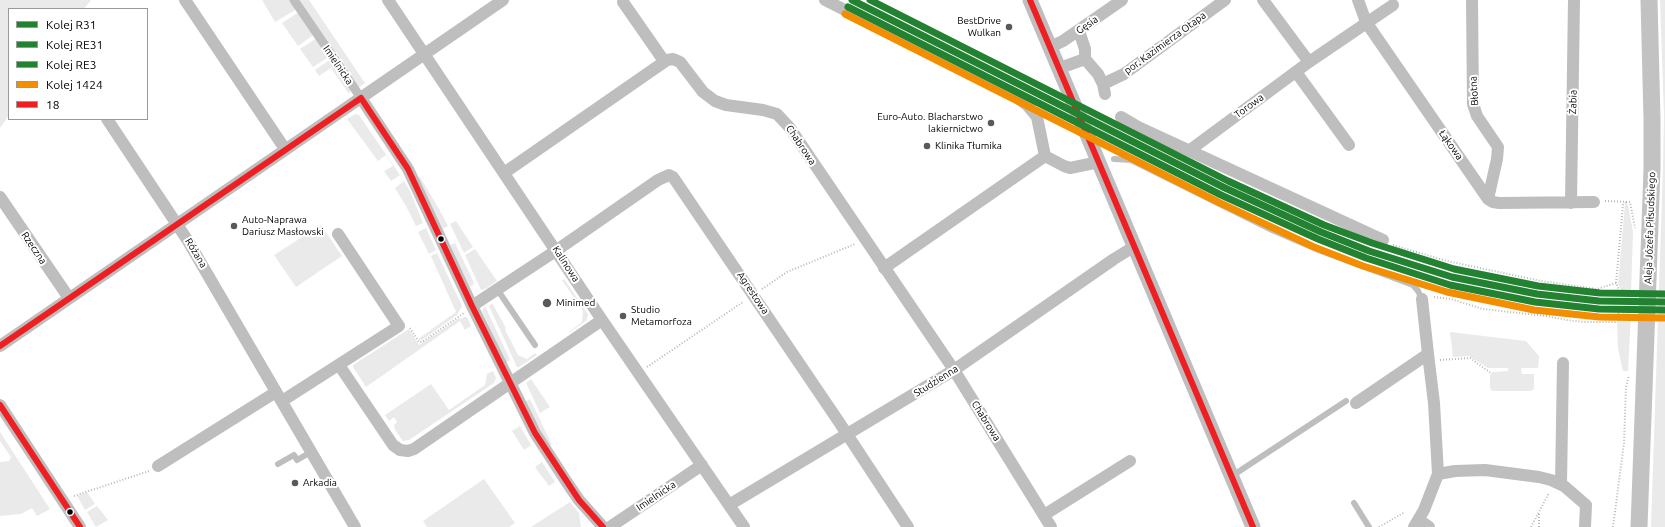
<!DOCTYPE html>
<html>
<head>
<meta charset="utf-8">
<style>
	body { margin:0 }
	#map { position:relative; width:1665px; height:527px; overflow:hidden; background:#fff; font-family:Ubuntu,sans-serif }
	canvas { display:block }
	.legend { position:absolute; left:8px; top:8px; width:140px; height:112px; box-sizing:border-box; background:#fff; border:1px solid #999; margin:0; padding:5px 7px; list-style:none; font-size:12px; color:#000 }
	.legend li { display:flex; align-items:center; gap:8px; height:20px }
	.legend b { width:20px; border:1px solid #999 }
</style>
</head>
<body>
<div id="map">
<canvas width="1665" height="527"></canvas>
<ul class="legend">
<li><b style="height:5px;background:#238132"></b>Kolej R31</li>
<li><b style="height:5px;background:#238132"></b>Kolej RE31</li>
<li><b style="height:5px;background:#238132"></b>Kolej RE3</li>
<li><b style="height:5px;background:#f28e00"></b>Kolej 1424</li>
<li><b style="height:5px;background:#ee1f23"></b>18</li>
</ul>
</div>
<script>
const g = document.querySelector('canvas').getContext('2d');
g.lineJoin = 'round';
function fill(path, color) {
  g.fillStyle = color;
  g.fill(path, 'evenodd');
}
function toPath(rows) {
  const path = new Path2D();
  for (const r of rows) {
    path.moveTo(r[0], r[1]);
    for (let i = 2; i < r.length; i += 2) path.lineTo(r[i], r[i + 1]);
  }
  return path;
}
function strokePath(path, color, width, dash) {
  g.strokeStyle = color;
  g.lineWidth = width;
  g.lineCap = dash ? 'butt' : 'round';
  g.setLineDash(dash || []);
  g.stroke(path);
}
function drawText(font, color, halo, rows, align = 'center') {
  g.font = font + ' Ubuntu,sans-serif';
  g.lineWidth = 4;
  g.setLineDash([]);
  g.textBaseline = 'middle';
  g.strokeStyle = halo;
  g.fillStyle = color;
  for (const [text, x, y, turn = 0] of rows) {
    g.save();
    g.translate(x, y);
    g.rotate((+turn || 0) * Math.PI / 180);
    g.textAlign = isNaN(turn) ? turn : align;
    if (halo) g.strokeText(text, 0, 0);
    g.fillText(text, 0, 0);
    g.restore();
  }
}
const green = toPath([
	[0,0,91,0,84,9,9,9,9,115,0,128],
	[262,0,291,0,297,9,275,22],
	[299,0,309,0,365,83,358,88],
	[1660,0,1665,0,1665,527,1651,527,1663,167,1664,114],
	[299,12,315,34,298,46,282,23],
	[317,38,330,56,313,67,300,49],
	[331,59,351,90,349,94,331,68,319,76,315,70],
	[355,114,359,115,400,175,391,181,384,171,393,166,386,155,378,161,347,119],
	[418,177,420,177,439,209,448,226,443,229],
	[404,181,410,191,423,223,416,226,406,206,395,188],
	[1626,204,1628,205,1633,232,1631,293,1623,293,1618,284,1625,205],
	[456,221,473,247,464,253,450,224],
	[321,225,342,256,296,287,274,255],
	[426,228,436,250,429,254,418,232],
	[455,243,474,283,473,285,470,287,450,245],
	[475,249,497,281,485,289,481,290,465,255],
	[437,253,462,306,457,315,422,340,420,340,418,339,456,312,431,256],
	[564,279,588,314,587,320,569,333,569,332,582,322,583,311,562,280],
	[492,303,506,328,505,330,518,355,527,359,535,353,537,355,519,367,517,367,489,306],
	[485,306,510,360,506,363,482,311],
	[1622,313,1631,313,1628,371,1623,371,1618,349,1617,322],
	[464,317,467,317,471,326,465,330,460,321,366,387,353,367,353,365,409,329,419,345,459,318,460,319],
	[1450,332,1526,341,1539,356,1538,368,1521,368,1522,374,1534,374,1534,389,1531,391,1492,391,1490,388,1490,375,1493,372,1508,371,1508,368,1488,368,1469,356,1453,357],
	[493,371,496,378,494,383,409,440,403,441,395,430,394,425,397,422,394,417,389,421,385,415,431,384,449,410,485,385,487,374],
	[531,379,550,407,540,413,526,383],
	[530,399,552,445,549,445,524,402],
	[520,426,531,445,524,450,512,431],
	[0,432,50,509,37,516,32,508,21,514,0,516,0,462,9,461,11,457,0,441],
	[542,462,555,482,549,486,535,467],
	[484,479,515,523,509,527,427,527,423,521],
	[87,492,95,504,85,510,77,496],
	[570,502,579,513,581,527,531,527],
	[97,506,108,520,96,527,87,512]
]);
const path = toPath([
	[1605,201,1630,202,1635,228],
	[1393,245,1447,261,1541,281,1597,289,1616,283],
	[762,289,787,272,855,244],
	[1622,295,1620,295,1620,292,1616,283,1623,205,1627,202],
	[1434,297,1451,299,1483,309,1546,316,1567,320,1584,322,1615,322,1620,311,1622,311],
	[410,328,419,342,422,342,464,313],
	[1440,360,1470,358,1492,374],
	[647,367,743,302],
	[74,496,149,471],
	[1379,527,1405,512],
	[1531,527,1549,493],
	[1539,527,1539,512],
	[1613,527,1624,443,1626,387,1629,375]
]);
const service = toPath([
	[1114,159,1131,160,1272,230,1321,251,1413,285,1418,291,1422,299],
	[497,289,535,345],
	[278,464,294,455,297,460,311,452],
	[1232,476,1346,401],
	[1354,503,1369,527]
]);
const pedestrian = toPath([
	[294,0,361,98]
]);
const minor = toPath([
	[185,0,285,149],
	[388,0,602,320,744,527],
	[825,0,1015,96,1027,105,1037,117,1045,156],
	[1263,0,1309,62],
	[1358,0,1366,22,1488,199,1493,202,1499,203,1594,202],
	[1472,0,1473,104,1477,116,1498,147,1497,159,1488,199],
	[623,2,664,61],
	[1079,31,1085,49,1085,59,1098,74,1103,84,1105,94],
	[1050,47,1063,41,1122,0],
	[1060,68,1085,59],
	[1296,72,1349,145],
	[1103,84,1124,74,1225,0],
	[361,98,408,169,472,306,535,433,566,481,579,500,603,527],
	[1121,117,1138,127,1383,240],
	[107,119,188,241,355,527],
	[1190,150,1309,62,1393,5],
	[504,173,667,60,673,59,680,62,703,92,715,101,726,105,763,110,777,114,790,128,954,370,1051,527],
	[0,197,69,298],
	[1571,203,1574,0],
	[884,268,1045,156,1064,166,1070,168,1099,162],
	[472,306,557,250,658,180,669,175,673,177,839,422,908,527],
	[0,346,503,0],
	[1428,354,1434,403,1438,474],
	[339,365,393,445,400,450,408,451,414,449,602,320],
	[282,401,399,326,338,234],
	[1356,403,1428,354,1422,299],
	[0,405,80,527],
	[158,466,276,392],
	[1561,484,1563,363],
	[729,505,954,370,1114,259,1135,246],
	[1044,515,1130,461],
	[1419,520,1429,527],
	[610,527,702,465],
	[1414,527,1424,510,1438,474,1455,471,1485,470,1539,477,1551,480,1564,486,1586,505,1585,527]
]);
const tertiary = toPath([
	[1030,0,1253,527]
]);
const secondary = toPath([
	[1639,527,1652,169,1652,119,1649,0]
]);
const bus1 = toPath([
	[1030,0,1253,527],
	[361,98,408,169,472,306,535,433,579,500,603,527],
	[0,346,361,98],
	[0,405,80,527]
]);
const rail1 = toPath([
	[852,0,1225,188,1321,232,1369,251,1452,277,1537,294,1599,301,1665,302]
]);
const rail2 = toPath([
	[848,7,1221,195,1318,239,1366,258,1450,285,1535,302,1599,309,1665,310]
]);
const rail3 = toPath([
	[870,0,1228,181,1324,225,1372,243,1454,269,1538,286,1600,293,1665,294]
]);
const rail4 = toPath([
	[845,14,1218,202,1314,247,1363,266,1447,292,1534,310,1599,317,1665,318]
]);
const markers = [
	[1009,27,4,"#595959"],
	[991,123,4,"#595959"],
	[927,146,4,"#595959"],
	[234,226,4,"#595959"],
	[441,239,3.5,"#000"],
	[547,303,5,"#595959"],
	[623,316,4,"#595959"],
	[295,483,4,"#595959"],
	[70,512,3.5,"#000"]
];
const poiNames = [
	["BestDrive",1001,21,"right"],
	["Wulkan",1001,33,"right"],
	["Euro-Auto. Blacharstwo",983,117,"right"],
	["lakiernictwo",983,129,"right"],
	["Klinika Tłumika",935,146],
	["Auto-Naprawa",242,220],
	["Dariusz Masłowski",242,232],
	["Minimed",556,303],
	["Studio",631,310],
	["Metamorfoza",631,322],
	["Arkadia",303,483]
];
const streetNames = [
	["Gęsia",1087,25,-35],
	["por. Kazimierza Otapa",1165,43,-36],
	["Imielnicka",338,65,56],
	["Błotna",1474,91,-94],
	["Żabia",1573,102,-89],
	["Torowa",1249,106,-36],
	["Chabrowa",801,145,56],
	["Łąkowa",1451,145,55],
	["Aleja Józefa Piłsudskiego",1650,228,-88],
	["Rzeczna",34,248,56],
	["Różana",196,253,59],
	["Kalinowa",566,264,57],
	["Agrestowa",753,293,56],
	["Studzienna",936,381,-32],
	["Chabrowa",986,421,58],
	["Imielnicka",656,496,-34]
];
fill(green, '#eaeaea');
strokePath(path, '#b8b8b8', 2, [1, 2]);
strokePath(service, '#bebebe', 6);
strokePath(pedestrian, '#bebebe', 9);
strokePath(minor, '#bebebe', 12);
strokePath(tertiary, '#bebebe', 15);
strokePath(secondary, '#c2c2c2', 17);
strokePath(bus1, '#ee1f23', 6);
strokePath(rail1, '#238132', 7);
strokePath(rail2, '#238132', 7);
strokePath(rail3, '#238132', 7);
strokePath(rail4, '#f28e00', 7);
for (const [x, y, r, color] of markers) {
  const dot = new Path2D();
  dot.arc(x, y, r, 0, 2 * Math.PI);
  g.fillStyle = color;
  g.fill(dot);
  strokePath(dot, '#fff', 1.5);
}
drawText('10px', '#000', '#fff', poiNames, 'left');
drawText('10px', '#000', '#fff', streetNames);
</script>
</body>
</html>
